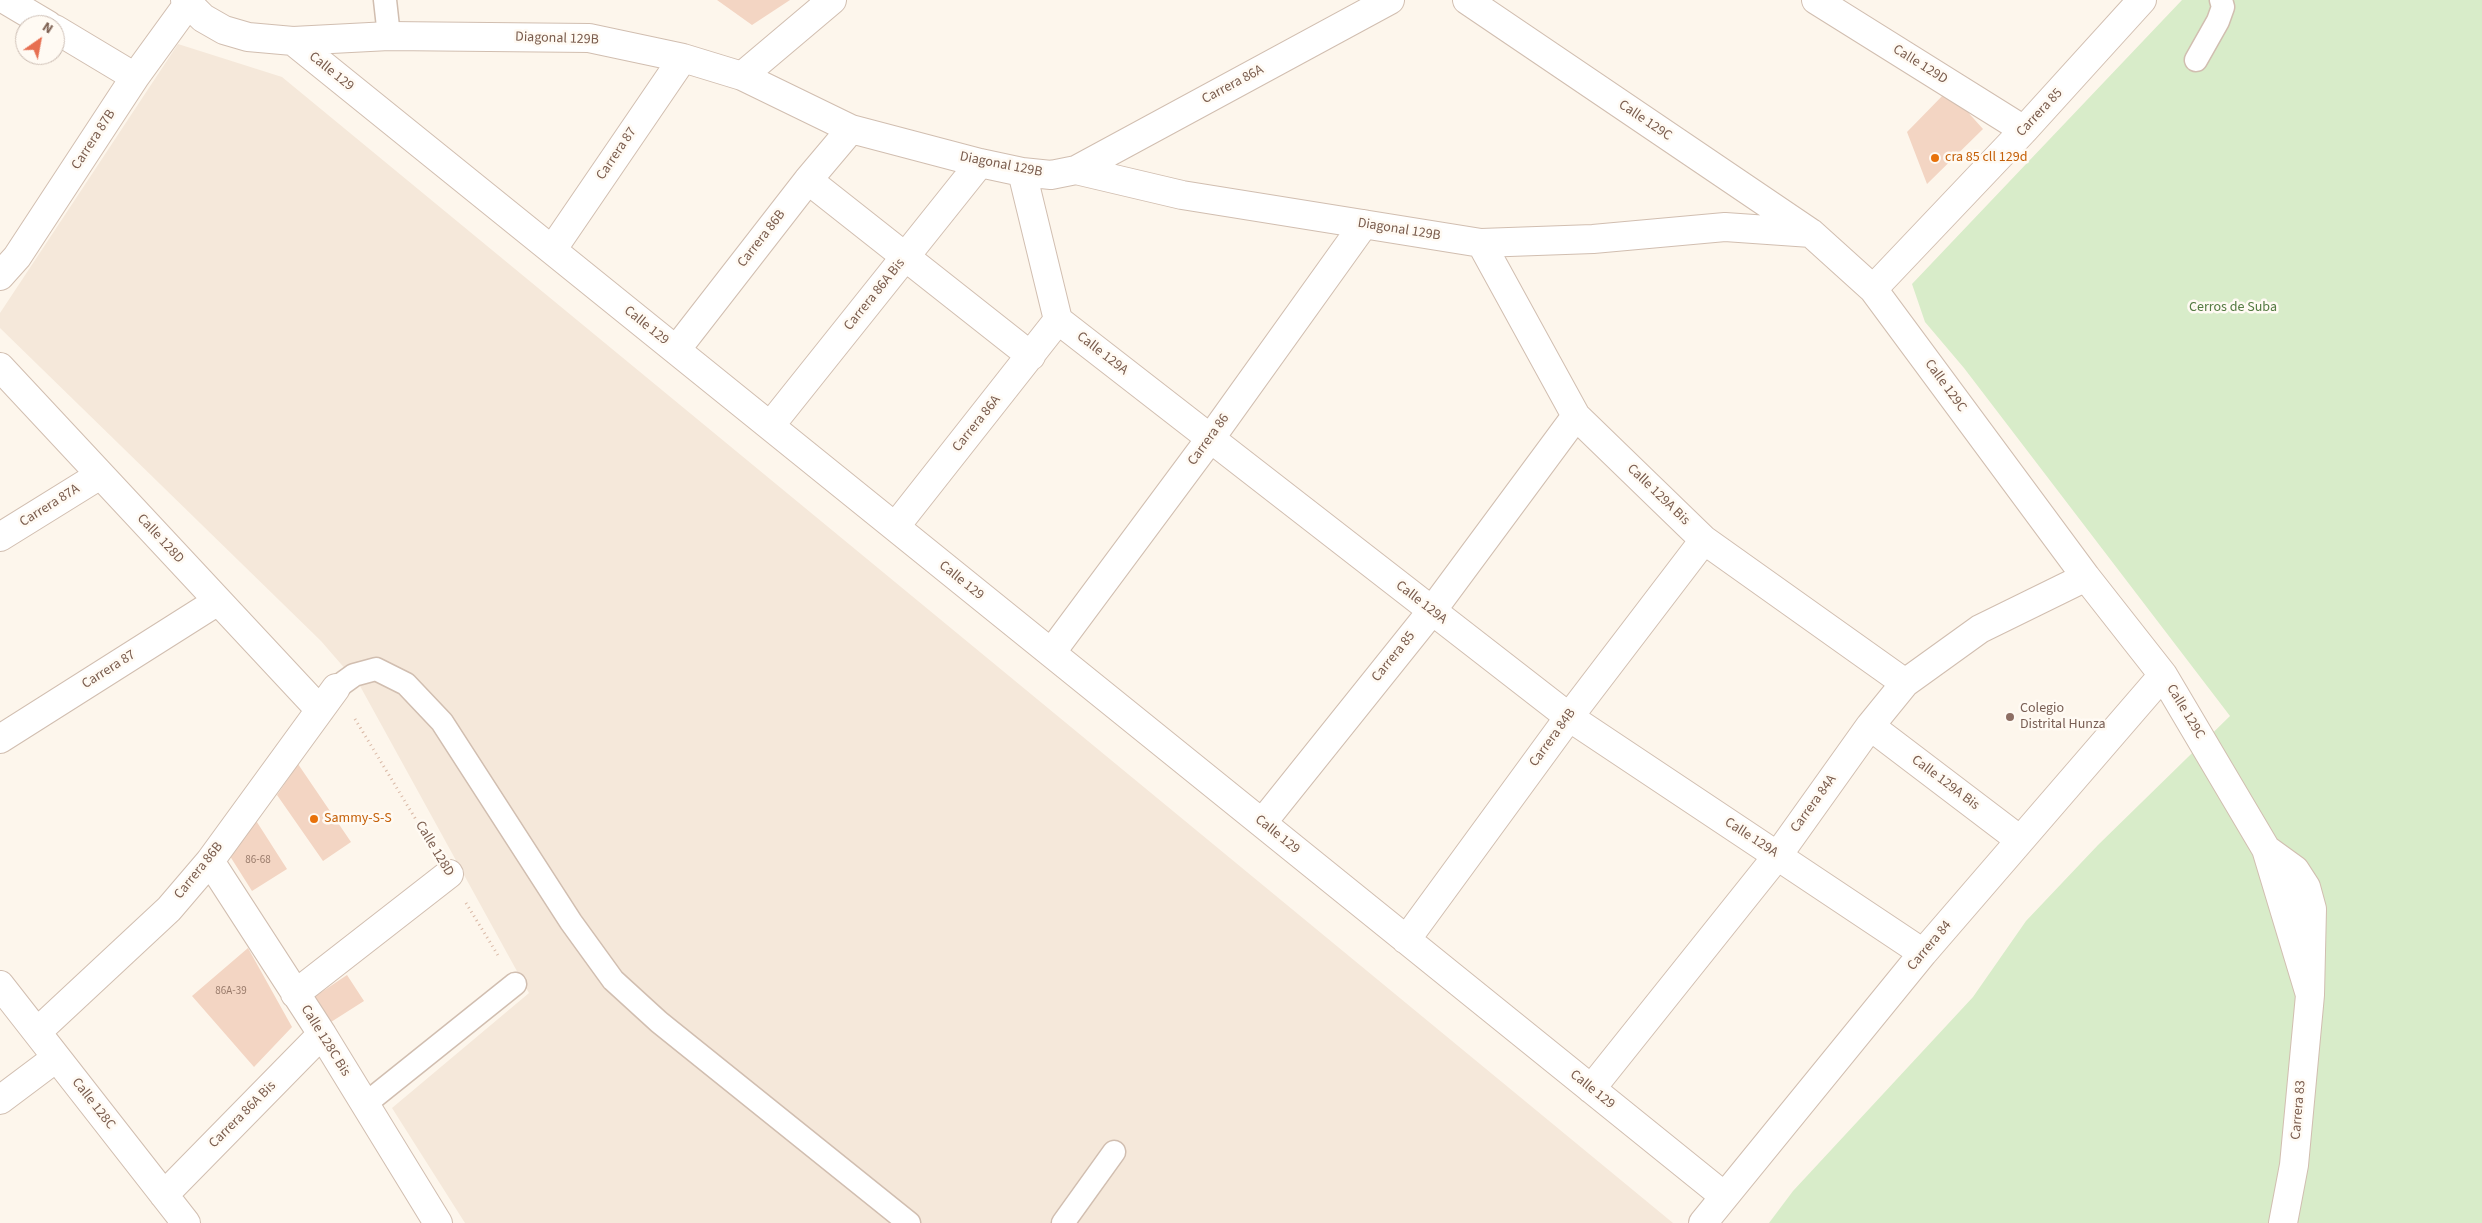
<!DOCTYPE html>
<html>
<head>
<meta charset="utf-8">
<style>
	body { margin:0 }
	#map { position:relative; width:2482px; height:1223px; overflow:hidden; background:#fdf6ec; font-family:"Source Sans 3",sans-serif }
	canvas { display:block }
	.north { position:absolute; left:15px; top:15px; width:50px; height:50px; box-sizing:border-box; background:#fffaf3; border:1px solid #cabbb1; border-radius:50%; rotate:33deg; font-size:14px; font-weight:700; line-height:20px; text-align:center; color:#7a5c4d }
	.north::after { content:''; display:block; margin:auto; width:18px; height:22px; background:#e76f51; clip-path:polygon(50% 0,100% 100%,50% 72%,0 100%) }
</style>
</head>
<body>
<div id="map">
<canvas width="2482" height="1223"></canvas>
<div class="north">N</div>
</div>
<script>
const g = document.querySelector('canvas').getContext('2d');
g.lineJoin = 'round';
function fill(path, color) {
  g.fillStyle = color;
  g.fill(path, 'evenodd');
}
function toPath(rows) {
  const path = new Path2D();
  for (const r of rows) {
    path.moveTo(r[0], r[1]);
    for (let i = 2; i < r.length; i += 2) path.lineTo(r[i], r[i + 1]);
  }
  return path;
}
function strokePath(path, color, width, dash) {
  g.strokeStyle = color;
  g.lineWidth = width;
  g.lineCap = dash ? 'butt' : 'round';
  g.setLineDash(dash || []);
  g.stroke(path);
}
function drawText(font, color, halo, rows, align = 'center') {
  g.font = font + ' "Source Sans 3",sans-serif';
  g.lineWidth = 5;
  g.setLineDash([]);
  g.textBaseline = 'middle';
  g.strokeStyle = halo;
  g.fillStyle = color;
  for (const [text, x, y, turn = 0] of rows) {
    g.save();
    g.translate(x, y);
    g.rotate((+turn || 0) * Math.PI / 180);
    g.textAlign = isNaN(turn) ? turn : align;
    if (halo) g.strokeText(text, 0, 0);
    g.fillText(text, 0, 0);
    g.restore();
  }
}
const residential = toPath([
	[178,44,282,77,1673,1223,465,1223,392,1108,529,993,360,686,321,641,0,328,0,313]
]);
const green = toPath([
	[2182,0,2482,0,2482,1223,1769,1223,1793,1191,1973,997,2026,921,2098,845,2230,716,1964,368,1925,322,1912,284]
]);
const building = toPath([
	[717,0,790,0,752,25],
	[1948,90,1983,129,1927,184,1907,132],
	[298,764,351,842,323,861,277,795],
	[255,819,287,869,252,891,228,853],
	[248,948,292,1027,254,1067,192,996],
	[347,975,364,1001,331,1022,314,997]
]);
const path = toPath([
	[355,719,432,846],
	[466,903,499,957]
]);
const lane = toPath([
	[385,0,389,36],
	[2196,60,2218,21,2223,7,2221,0],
	[336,688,354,675,376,669,406,684,442,722,571,922,613,980,659,1022,909,1223],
	[364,1105,515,984],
	[1063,1223,1114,1152]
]);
const street = toPath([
	[6,0,48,25],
	[185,0,203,18,224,30,248,37,293,41,389,36,589,38,683,58,742,76,851,129,980,163,1022,172,1051,175,1076,170,1182,195,1481,243,1593,239,1725,227,1811,233],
	[1467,0,1811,233,1873,289,2086,577,2163,675,2266,849,2295,870,2306,887,2312,909,2310,995],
	[1816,0,2024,130],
	[55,29,135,77],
	[293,41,1724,1196],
	[742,76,832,0],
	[1076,170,1390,0],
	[1022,172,1058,320,1569,717,1923,953],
	[808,180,1031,356],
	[1481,243,1576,416,1704,540,1905,683],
	[552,250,683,58],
	[0,276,17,257,135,77,188,4],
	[1873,289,2024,130,2142,0],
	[676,350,808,180,851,129],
	[0,367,320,710],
	[770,426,980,163],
	[895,527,1058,320],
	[0,537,100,475],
	[1051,653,1210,439,1364,224],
	[1870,726,2020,840],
	[0,739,218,601],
	[1262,823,1431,612,1576,416],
	[2266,849,2310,995,2294,1165,2283,1223],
	[210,861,322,1034,438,1223],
	[1406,940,1569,717,1704,540],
	[0,985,186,1223],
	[295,994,449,874],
	[37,1032,169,909,210,861,336,688],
	[1591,1089,1778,855,1870,726,1905,683,1980,629,2086,577],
	[0,1100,56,1058],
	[164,1195,322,1034],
	[1703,1223,1923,953,2163,675]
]);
const markers = [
	[1935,158,5,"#e8710a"],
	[2010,717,5,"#8d6e63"],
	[314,819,5,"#e8710a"]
];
const numberNames = [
	["86-68",258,861],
	["86A-39",231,992]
];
const streetNames = [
	["Diagonal 129B",557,39,2],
	["Calle 129D",1920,65,32],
	["Calle 129",331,72,39],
	["Carrera 86A",1233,85,-28],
	["Carrera 85",2040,113,-47],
	["Calle 129C",1645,121,34],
	["Carrera 87B",94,140,-57],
	["Carrera 87",617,154,-56],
	["Diagonal 129B",1001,165,11],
	["Diagonal 129B",1399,230,9],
	["Carrera 86B",762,239,-52],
	["Carrera 86A Bis",875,295,-51],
	["Calle 129",646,326,39],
	["Calle 129A",1102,354,38],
	["Calle 129C",1945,386,54],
	["Carrera 86A",977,424,-51],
	["Carrera 86",1209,440,-54],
	["Calle 129A Bis",1658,495,44],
	["Carrera 87A",50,506,-32],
	["Calle 128D",160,539,47],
	["Calle 129",961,581,39],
	["Calle 129A",1421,603,38],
	["Carrera 85",1394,657,-51],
	["Carrera 87",109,670,-32],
	["Calle 129C",2185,712,59],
	["Carrera 84B",1553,738,-54],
	["Calle 129A Bis",1945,783,37],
	["Carrera 84A",1814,804,-54],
	["Calle 129",1277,835,39],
	["Calle 129A",1751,838,33],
	["Calle 128D",434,849,59],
	["Carrera 86B",199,871,-51],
	["Carrera 84",1930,946,-50],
	["Calle 128C Bis",325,1041,58],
	["Calle 129",1592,1090,39],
	["Calle 128C",93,1104,52],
	["Carrera 83",2299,1110,-85],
	["Carrera 86A Bis",243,1115,-45]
];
const foodNames = [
	["cra 85 cll 129d",1945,158],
	["Sammy-S-S",324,819]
];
const parkNames = [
	["Cerros de Suba",2233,308]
];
const educationNames = [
	["Colegio",2020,709],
	["Distrital Hunza",2020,725]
];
fill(residential, '#f5e8da');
fill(green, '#d8ecc9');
fill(building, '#f3d5c3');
strokePath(lane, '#d1beb0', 25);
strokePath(street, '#d1beb0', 30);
strokePath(path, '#d9b8a5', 3, [1, 4]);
strokePath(lane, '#fff', 22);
strokePath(street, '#fff', 28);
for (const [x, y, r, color] of markers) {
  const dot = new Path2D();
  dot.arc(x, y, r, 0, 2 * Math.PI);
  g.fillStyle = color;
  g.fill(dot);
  strokePath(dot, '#fffaf3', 2);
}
drawText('11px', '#987a6a', null, numberNames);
drawText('14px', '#7a5c4d', '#fffaf3', streetNames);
drawText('14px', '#c56008', '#fffaf3', foodNames, 'left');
drawText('14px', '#537a41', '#fffaf3', parkNames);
drawText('14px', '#785e54', '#fffaf3', educationNames, 'left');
</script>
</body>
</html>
